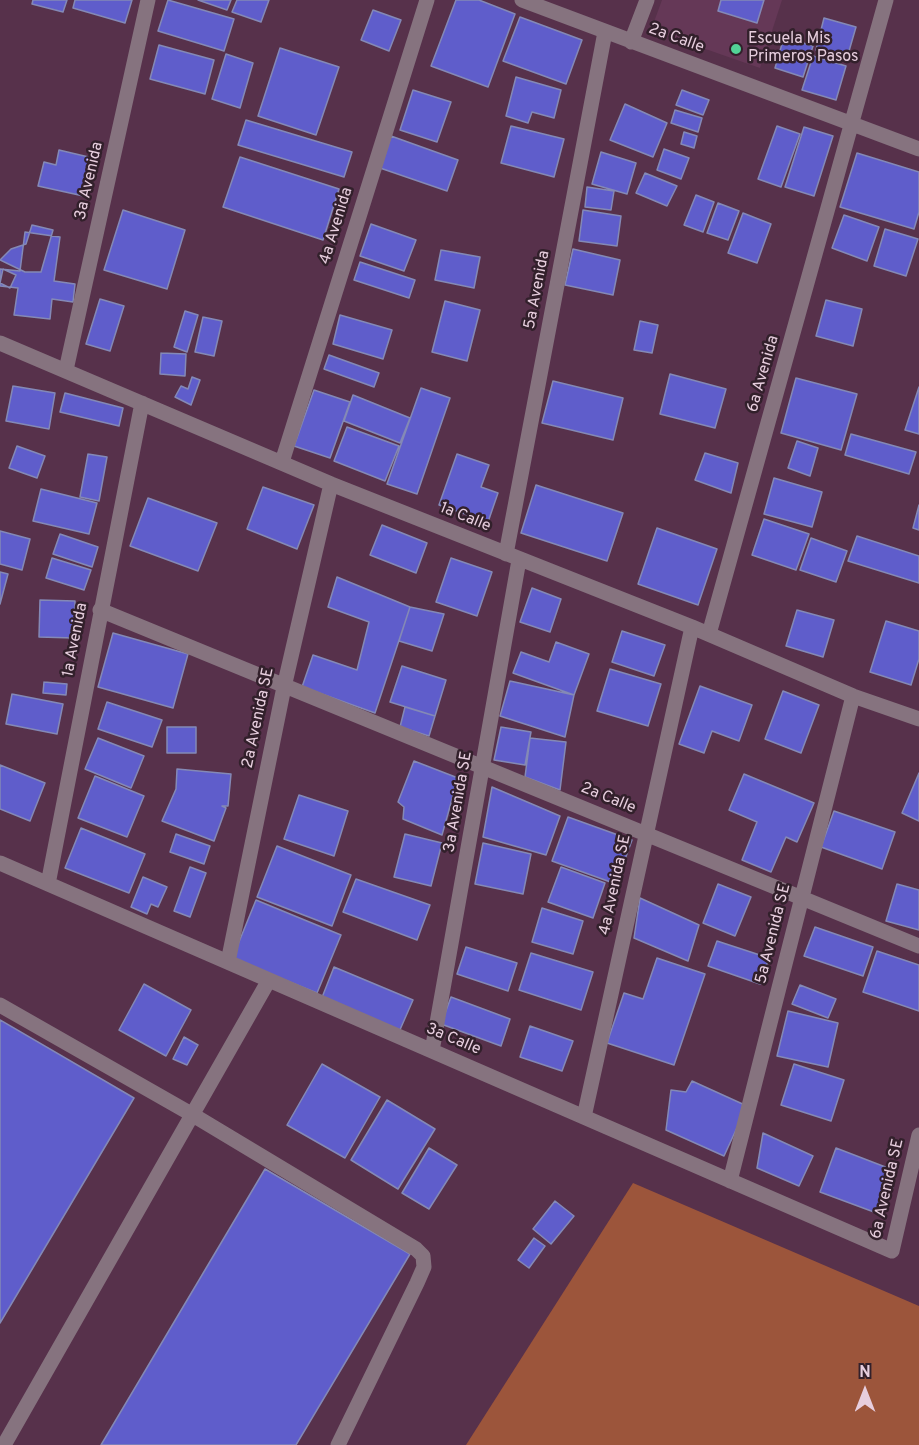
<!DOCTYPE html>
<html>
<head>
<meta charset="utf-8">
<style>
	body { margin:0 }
	#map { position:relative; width:919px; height:1445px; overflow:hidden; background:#57314b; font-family:Overpass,sans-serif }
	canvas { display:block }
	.north { position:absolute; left:835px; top:1361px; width:60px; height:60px; -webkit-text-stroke:4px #32202b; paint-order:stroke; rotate:0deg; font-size:16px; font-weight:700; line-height:24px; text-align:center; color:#e7cede }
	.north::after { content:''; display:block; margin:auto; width:21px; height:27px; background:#e7cede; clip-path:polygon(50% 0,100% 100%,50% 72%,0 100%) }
</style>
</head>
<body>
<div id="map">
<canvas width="919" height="1445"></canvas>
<div class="north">N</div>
</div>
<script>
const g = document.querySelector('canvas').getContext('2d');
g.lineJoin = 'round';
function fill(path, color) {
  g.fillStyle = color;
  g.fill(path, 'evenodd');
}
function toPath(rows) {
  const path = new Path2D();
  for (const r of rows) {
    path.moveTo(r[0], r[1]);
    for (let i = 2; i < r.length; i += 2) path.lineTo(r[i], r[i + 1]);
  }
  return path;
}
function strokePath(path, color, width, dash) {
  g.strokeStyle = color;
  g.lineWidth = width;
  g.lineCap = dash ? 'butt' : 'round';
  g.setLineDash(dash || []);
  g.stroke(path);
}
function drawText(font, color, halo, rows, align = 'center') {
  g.font = font + ' Overpass,sans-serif';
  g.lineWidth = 5;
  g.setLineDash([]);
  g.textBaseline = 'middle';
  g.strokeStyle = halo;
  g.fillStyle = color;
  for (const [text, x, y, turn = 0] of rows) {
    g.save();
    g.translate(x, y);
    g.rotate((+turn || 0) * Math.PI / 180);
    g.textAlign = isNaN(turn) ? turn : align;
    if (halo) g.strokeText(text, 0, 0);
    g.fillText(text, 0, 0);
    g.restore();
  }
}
const built = toPath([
	[662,0,782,0,760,68,651,30]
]);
const green = toPath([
	[633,1183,919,1306,919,1445,466,1445]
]);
const building = toPath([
	[33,0,67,0,63,12,32,4,33,0],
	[75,0,132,0,125,23,73,8,75,0],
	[168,0,234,19,224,51,158,31,168,0],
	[198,0,231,0,227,10,198,0],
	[237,0,269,0,261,22,232,12,237,0],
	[456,0,479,0,515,14,488,87,431,66,456,0],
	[721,0,764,0,757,23,718,11,721,0],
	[373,10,401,20,389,51,361,40,373,10],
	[520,17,582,40,566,84,503,61,520,17],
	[824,18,856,27,847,58,816,50,824,18],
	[784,37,813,46,803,77,775,68,784,37],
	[159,45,214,60,205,94,150,79,159,45],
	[280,48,339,67,316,135,258,116,280,48],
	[226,54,253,63,240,108,212,99,226,54],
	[813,56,846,66,836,100,802,90,813,56],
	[516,77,561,90,554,118,532,112,528,123,506,116,516,77],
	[413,90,451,102,437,142,400,130,413,90],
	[682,90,709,100,703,115,676,105,682,90],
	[625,104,667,123,653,157,610,140,625,104],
	[675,110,702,118,698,132,671,123,675,110],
	[246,120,352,152,344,177,238,145,246,120],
	[511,126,564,139,554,177,501,163,511,126],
	[777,126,800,134,781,187,758,179,777,126],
	[804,127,833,136,814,196,785,187,804,127],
	[684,132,697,136,694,148,681,144,684,132],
	[391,136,458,160,447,191,380,168,391,136],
	[664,149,689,158,681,179,657,170,664,149],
	[59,150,97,159,88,197,38,186,44,162,56,165,59,150],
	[601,152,636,163,627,194,592,184,601,152],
	[857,153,919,172,919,212,914,229,840,207,857,153],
	[240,157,339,189,323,240,223,207,240,157],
	[645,173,677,186,667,206,636,193,645,173],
	[587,187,614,191,611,210,585,207,587,187],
	[696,195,714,202,703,232,684,225,696,195],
	[718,203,739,211,728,240,707,233,718,203],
	[123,210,185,230,167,289,104,270,123,210],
	[583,210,621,216,617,246,579,241,583,210],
	[743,213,771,224,757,263,728,253,743,213],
	[844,215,879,227,867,261,832,248,844,215],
	[371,224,416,240,404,271,360,256,371,224],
	[32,225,53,230,41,272,25,272,0,260,11,249,26,244,32,225],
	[885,229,918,239,906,276,874,266,885,229],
	[25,232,60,237,54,281,75,284,73,302,52,299,50,319,14,315,18,288,0,286,0,269,20,271,25,232],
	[573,249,620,260,613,295,565,285,573,249],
	[441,250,480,257,474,288,435,280,441,250],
	[360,262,415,280,409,298,354,280,360,262],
	[3,269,16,275,10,288,0,283,3,269],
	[100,299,124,306,110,351,86,344,100,299],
	[826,300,862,309,853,346,816,336,826,300],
	[445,301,480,310,467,361,432,352,445,301],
	[185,311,198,315,187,352,174,347,185,311],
	[340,315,392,330,383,359,333,344,340,315],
	[203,317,222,321,214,356,195,352,203,317],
	[640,321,658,325,652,353,634,350,640,321],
	[161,353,186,354,185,376,160,374,161,353],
	[329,355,379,373,374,387,324,369,329,355],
	[670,374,726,389,715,428,660,414,670,374],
	[192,377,200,380,191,405,175,397,181,386,188,389,192,377],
	[796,378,857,394,841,450,781,433,796,378],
	[553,381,623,398,613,440,542,423,553,381],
	[13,386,55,393,49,429,6,421,13,386],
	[919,387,919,434,905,430,919,387],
	[421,388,450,398,417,494,387,484,421,388],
	[314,390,350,402,330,458,294,446,314,390],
	[65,393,123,408,119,426,60,412,65,393],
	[353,395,410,418,400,443,344,421,353,395],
	[347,427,399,446,385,481,334,461,347,427],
	[851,434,916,452,909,474,845,455,851,434],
	[797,441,818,448,810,476,788,468,797,441],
	[17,446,45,456,37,478,9,468,17,446],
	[705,453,738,463,731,493,695,480,705,453],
	[88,454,107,457,99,501,80,497,88,454],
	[457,454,489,465,481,487,498,493,488,522,439,505,457,454],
	[774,478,822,492,812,527,764,514,774,478],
	[536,485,623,513,607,561,521,533,536,485],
	[263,487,314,505,297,549,247,529,263,487],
	[41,489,97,503,89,534,33,521,41,489],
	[148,498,217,523,198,571,130,546,148,498],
	[919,505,919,530,913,528,919,505],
	[764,519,809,534,796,570,752,555,764,519],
	[382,525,427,543,416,573,370,555,382,525],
	[657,528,717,549,698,605,638,584,657,528],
	[0,531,30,539,22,570,0,564,0,531],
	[60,534,98,547,92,567,53,554,60,534],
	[857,536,919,556,919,583,848,561,857,536],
	[811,538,847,551,836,582,800,570,811,538],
	[52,558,91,570,84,590,46,578,52,558],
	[451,558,492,572,477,616,436,602,451,558],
	[0,572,8,574,0,604,0,572],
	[337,577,410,607,375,713,302,687,313,655,357,670,369,622,328,607,337,577],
	[532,588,561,599,550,632,520,622,532,588],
	[40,600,75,601,74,638,39,637,40,600],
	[410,607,444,614,432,651,399,641,410,607],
	[797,610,834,620,823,657,786,646,797,610],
	[886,621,919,631,919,659,911,685,870,672,886,621],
	[622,631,665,645,654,676,612,662,622,631],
	[113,633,188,654,173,708,98,687,113,633],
	[556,642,589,654,574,695,513,673,521,652,549,662,556,642],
	[402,666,446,680,435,716,390,702,402,666],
	[610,669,661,684,648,726,597,711,610,669],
	[510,681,574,695,565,737,500,716,510,681],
	[44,682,67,684,66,695,43,693,44,682],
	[700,686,752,705,739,741,712,731,704,753,679,744,700,686],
	[783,691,819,705,801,753,765,739,783,691],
	[12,694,63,704,57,734,6,724,12,694],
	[107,702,162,720,152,747,98,729,107,702],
	[405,707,435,716,429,736,400,727,405,707],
	[167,727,196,727,196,753,167,753,167,727],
	[501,727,531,732,525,765,494,760,501,727],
	[98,738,144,756,131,788,85,769,98,738],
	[530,738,566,742,560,790,525,777,530,738],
	[414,761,458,778,442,835,403,819,404,807,398,802,414,761],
	[0,765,45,783,30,821,0,809,0,765],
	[177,769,231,774,228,806,222,806,226,808,214,841,162,821,176,789,177,769],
	[919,773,919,821,902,813,919,773],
	[744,774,814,803,797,842,786,837,771,872,742,860,757,822,729,810,744,774],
	[95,776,144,796,127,837,78,818,95,776],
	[492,787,560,816,546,855,483,837,492,787],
	[299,795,348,811,334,856,284,839,299,795],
	[834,811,895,832,882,869,821,847,834,811],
	[568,817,632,840,616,884,552,861,568,817],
	[81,828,145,854,129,893,65,868,81,828],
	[176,834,210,846,204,864,170,852,176,834],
	[405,834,442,843,431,886,394,877,405,834],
	[483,843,531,854,523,894,475,884,483,843],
	[277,846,351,875,332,926,257,897,277,846],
	[190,867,206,873,190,917,174,911,190,867],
	[561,867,605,883,593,918,548,902,561,867],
	[143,877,167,887,158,907,151,904,147,914,131,907,143,877],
	[356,879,430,905,417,940,343,912,356,879],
	[718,884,751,897,735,936,703,923,718,884],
	[897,884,919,890,919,930,886,921,897,884],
	[640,898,699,925,688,961,634,938,640,898],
	[256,900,341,935,317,993,232,959,256,900],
	[542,908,583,921,573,954,532,942,542,908],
	[815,927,873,947,863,976,804,956,815,927],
	[717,941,769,958,760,984,708,966,717,941],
	[466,947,517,963,508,991,457,974,466,947],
	[877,951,919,965,919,1011,863,992,877,951],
	[531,953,593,972,581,1010,519,990,531,953],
	[657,958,705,974,674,1065,607,1043,624,993,643,999,657,958],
	[334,967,413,1000,399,1032,321,1000,334,967],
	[144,984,191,1010,166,1056,119,1030,144,984],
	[800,985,836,999,828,1018,792,1004,800,985],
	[451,997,510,1019,501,1046,441,1024,451,997],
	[788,1011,838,1023,828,1067,777,1056,788,1011],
	[0,1020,134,1098,0,1323,0,1020],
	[530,1026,573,1041,562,1071,520,1057,530,1026],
	[184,1037,198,1045,187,1065,173,1059,184,1037],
	[322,1064,380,1097,345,1158,287,1125,322,1064],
	[794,1064,844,1080,831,1121,781,1105,794,1064],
	[692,1081,747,1106,724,1156,666,1130,671,1090,686,1092,692,1081],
	[387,1100,435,1129,398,1189,351,1160,387,1100],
	[763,1133,813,1156,799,1186,757,1168,763,1133],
	[429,1148,457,1165,429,1209,402,1193,429,1148],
	[836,1148,888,1168,882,1184,893,1187,882,1215,820,1192,836,1148],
	[265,1169,410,1254,296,1445,101,1445,265,1169],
	[555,1201,574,1216,551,1244,533,1229,555,1201],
	[534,1238,545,1246,529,1268,518,1260,534,1238]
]);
const minor = toPath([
	[522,0,919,149],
	[631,42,647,0],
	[0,343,331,484,692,627,853,696,919,719],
	[66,370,148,0],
	[282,462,427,0],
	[506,554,605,32],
	[100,610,919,946],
	[709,634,886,0],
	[0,863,892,1251,919,1135],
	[48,884,142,403],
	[228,962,284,687,331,484],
	[0,1005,193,1115,416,1249,423,1256,424,1267,417,1283,338,1445],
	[432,1051,519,560],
	[584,1117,692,627],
	[730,1181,853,696],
	[4,1445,269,980]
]);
const markers = [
	[736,49,6,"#52d397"]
];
const streetNames = [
	["2a Calle",676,39,20],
	["3a Avenida",90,181,-77],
	["4a Avenida",337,226,-73],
	["5a Avenida",538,290,-79],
	["6a Avenida",764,374,-74],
	["1a Calle",465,518,22],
	["1a Avenida",76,640,-79],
	["2a Avenida SE",259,718,-78],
	["2a Calle",608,799,22],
	["3a Avenida SE",459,802,-80],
	["4a Avenida SE",616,885,-78],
	["5a Avenida SE",774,934,-76],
	["3a Calle",453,1040,23],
	["6a Avenida SE",888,1189,-77]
];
const poiNames = [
	["Escuela Mis",748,40],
	["Primeros Pasos",748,58]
];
fill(built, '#653857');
fill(green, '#9c553b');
fill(building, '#5f5dcb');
strokePath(building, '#8489b6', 1.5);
strokePath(minor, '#86737f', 15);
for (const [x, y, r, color] of markers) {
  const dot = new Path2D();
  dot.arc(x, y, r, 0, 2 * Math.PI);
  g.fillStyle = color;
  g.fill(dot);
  strokePath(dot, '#32202b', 2);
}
drawText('16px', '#e7cede', '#32202b', streetNames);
drawText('16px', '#e7cede', '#32202b', poiNames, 'left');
</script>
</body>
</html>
